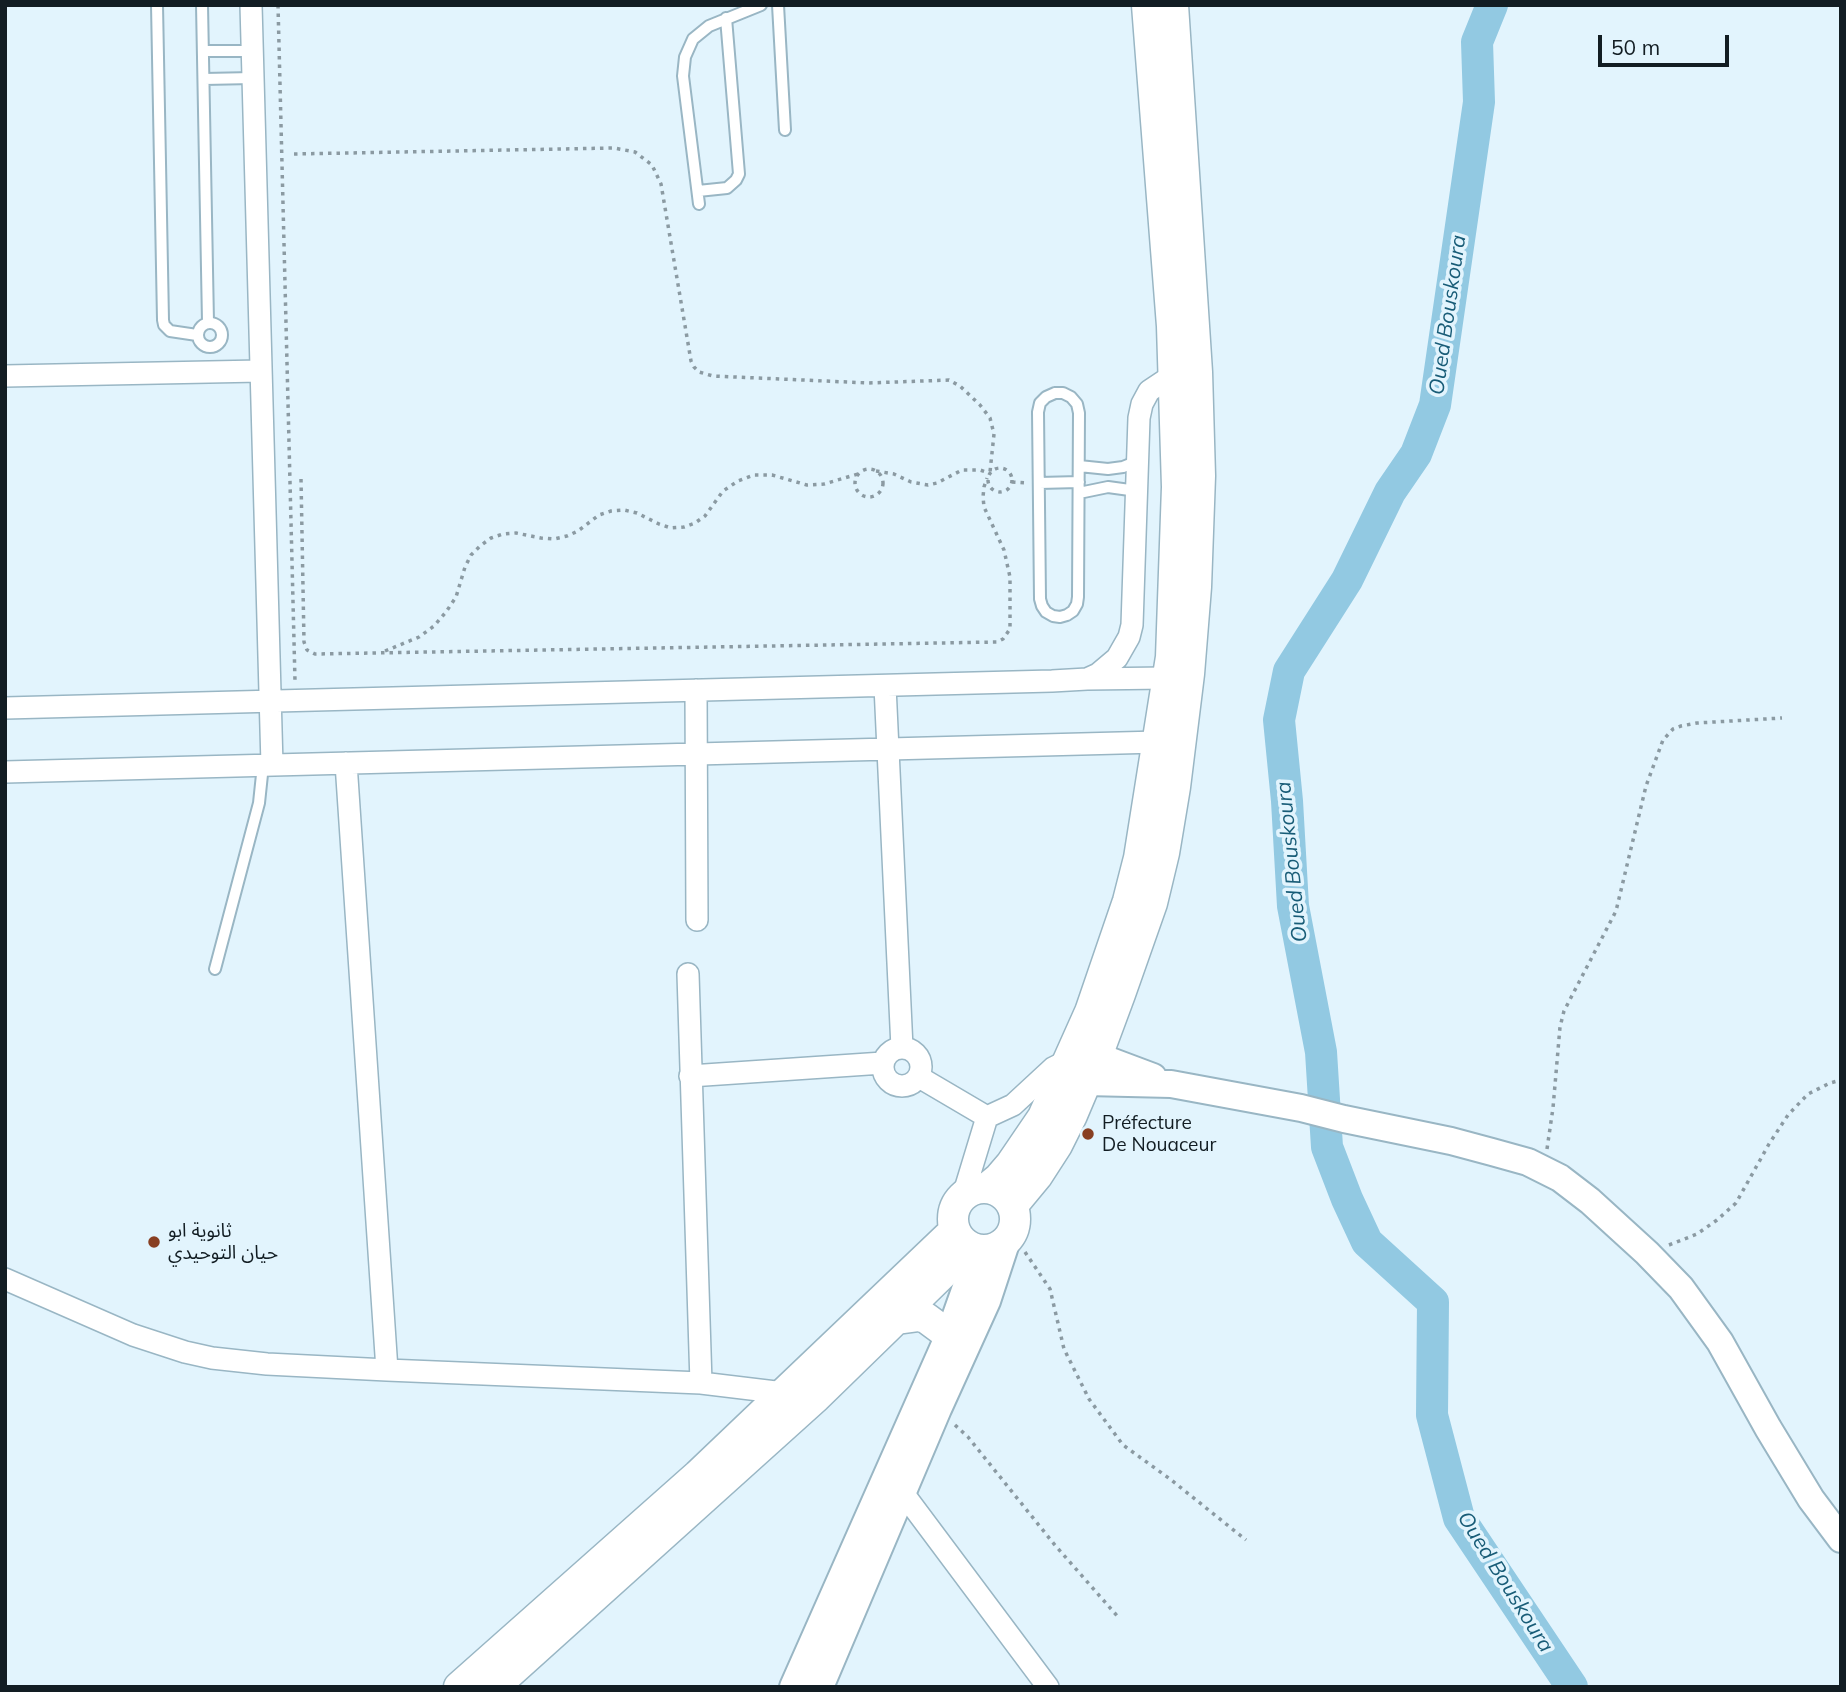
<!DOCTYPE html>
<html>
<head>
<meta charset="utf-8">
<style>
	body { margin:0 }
	#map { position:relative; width:1846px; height:1692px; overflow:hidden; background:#e2f4fd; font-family:Mulish,sans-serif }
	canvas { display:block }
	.frame { position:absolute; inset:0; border:7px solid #121d23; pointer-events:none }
	.scale { position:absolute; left:1598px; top:35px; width:131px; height:32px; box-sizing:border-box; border:4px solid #121d23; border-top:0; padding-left:9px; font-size:21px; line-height:24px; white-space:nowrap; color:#121d23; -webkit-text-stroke:5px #e2f4fd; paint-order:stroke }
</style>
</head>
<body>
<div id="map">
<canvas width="1846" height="1692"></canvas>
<div class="frame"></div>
<div class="scale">50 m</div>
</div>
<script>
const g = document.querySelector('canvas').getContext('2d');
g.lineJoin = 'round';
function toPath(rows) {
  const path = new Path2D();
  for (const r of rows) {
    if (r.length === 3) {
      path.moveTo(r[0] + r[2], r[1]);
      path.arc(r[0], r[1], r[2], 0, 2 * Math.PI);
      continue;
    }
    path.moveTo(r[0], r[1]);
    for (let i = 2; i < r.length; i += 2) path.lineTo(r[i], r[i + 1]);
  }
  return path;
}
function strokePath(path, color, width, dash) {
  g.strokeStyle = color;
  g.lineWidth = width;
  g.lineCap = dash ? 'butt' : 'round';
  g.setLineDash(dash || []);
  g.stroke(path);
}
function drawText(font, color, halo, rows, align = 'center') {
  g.font = font + ' Mulish,"Noto Sans Arabic",sans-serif';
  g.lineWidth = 7;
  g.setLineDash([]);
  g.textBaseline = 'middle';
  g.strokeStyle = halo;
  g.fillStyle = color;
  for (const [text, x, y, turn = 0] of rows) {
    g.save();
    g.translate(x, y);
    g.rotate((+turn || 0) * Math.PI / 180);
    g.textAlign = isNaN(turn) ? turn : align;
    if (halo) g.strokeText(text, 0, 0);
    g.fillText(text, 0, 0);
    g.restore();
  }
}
const river = toPath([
	[1492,5,1477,42,1479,102,1435,405,1416,454,1390,492,1347,580,1289,671,1279,720,1287,801,1293,906,1321,1052,1327,1147,1347,1199,1367,1242,1433,1302,1432,1415,1459,1518,1572,1687]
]);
const path = toPath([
	[278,5,295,681],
	[294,154,614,148,635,152,652,165,661,184,691,361,694,367,699,372,713,376,869,383,949,380,960,386,980,405,990,418,994,434,990,472],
	[1000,480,12],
	[869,483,14],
	[876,471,894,474,911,482,928,485,937,483,962,470,980,470,989,473],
	[301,479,304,642,307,650,315,654,997,642,1003,639,1010,629,1010,577,1004,550,984,507,983,497,984,487,987,478],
	[1012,482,1027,483],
	[385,651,419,637,434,626,446,612,456,597,465,567,471,555,480,546,491,538,503,534,516,533,541,538,554,539,567,536,578,531,599,515,611,511,624,510,637,513,659,524,671,528,684,527,695,523,705,516,723,491,738,481,754,475,772,475,807,485,824,484,858,474],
	[1547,1149,1553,1108,1560,1027,1564,1011,1616,911,1646,786,1663,740,1673,729,1681,726,1697,723,1782,718],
	[1669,1245,1697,1234,1717,1220,1736,1203,1769,1144,1788,1115,1808,1094,1830,1083,1841,1080],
	[1025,1252,1050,1289,1064,1349,1089,1399,1123,1445,1170,1479,1246,1540],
	[955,1425,968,1437,1054,1544,1119,1618]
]);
const service = toPath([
	[157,5,163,320,164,325,170,331,197,335],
	[202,5,208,322],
	[778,5,785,130],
	[203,51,252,51],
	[204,79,253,78],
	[698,191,727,188,736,180,739,174,726,18],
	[699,204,683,76,685,57,693,39,709,26,761,5],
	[210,335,12],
	[1055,393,1063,393,1071,397,1077,404,1079,413,1078,597,1077,604,1073,611,1067,615,1060,617,1053,616,1046,612,1042,606,1040,599,1038,412,1040,403,1046,397,1055,393],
	[1079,466,1108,469,1123,467,1138,461],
	[1039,483,1079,482],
	[1079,493,1108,487,1137,491],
	[215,969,259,803,263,765]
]);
const minor = toPath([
	[251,5,272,765],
	[5,376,260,371],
	[1087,679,1098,674,1117,658,1129,637,1132,625,1139,418,1142,404,1149,391,1173,375,1182,374],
	[885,686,902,1048],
	[696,690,697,920],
	[5,708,1052,681,1087,679,1167,678],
	[346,763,387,1370],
	[5,772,1158,742],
	[688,974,701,1383],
	[902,1067,19],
	[690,1076,883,1063],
	[919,1077,987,1117],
	[963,1196,987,1117,1013,1105,1053,1068,1069,1060],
	[5,1279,133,1335,185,1352,212,1358,267,1364,387,1370,701,1383,784,1393],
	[903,1493,1048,1687]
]);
const tertiary = toPath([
	[1077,1059,1097,1056,1153,1077],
	[1086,1082,1171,1084,1301,1108,1344,1119,1451,1141,1492,1152,1528,1162,1560,1178,1590,1201,1647,1253,1681,1288,1720,1342,1768,1428,1811,1499,1841,1539],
	[793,1687,949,1335,966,1287,978,1249],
	[820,1687,938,1409,987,1301,1007,1240]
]);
const secondary = toPath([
	[988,1187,999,1178,1011,1164,1043,1117,1090,1012,1128,901,1139,858,1171,657,1177,487,1172,326,1147,5],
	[984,1219,31],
	[1013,1205,1037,1176,1057,1145,1072,1115,1097,1056,1120,994,1152,903,1164,853,1175,787,1189,674,1196,587,1200,476,1197,372,1173,5],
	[897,1319,919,1316,926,1318,949,1335],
	[459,1687,698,1475,955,1230],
	[494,1687,816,1397,970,1247]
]);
const markers = [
	[1088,1134,7,"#883f22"],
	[154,1242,7,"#883f22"]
];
const poiNames = [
	["Préfecture",1102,1123],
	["De Nouaceur",1102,1145],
	["ثانوية ابو",168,1231],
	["حيان التوحيدي",168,1253]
];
const waterNames = [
	["Oued Bouskoura",1448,315,-82],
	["Oued Bouskoura",1292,862,-96],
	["Oued Bouskoura",1505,1582,58]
];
strokePath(river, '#92c9e2', 32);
strokePath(service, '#99b6c4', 14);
strokePath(minor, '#99b6c4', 24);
strokePath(tertiary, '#99b6c4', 30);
strokePath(secondary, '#99b6c4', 33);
strokePath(path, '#8b9aa2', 3.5, [3.5, 5]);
strokePath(service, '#fff', 10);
strokePath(minor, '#fff', 21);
strokePath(tertiary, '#fff', 26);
strokePath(secondary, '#fff', 30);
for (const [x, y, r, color] of markers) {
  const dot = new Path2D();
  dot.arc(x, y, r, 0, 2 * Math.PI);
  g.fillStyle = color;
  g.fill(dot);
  strokePath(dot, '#e2f4fd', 2.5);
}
drawText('19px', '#121d23', '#e2f4fd', poiNames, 'left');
drawText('italic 21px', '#185c77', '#e2f4fd', waterNames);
</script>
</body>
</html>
